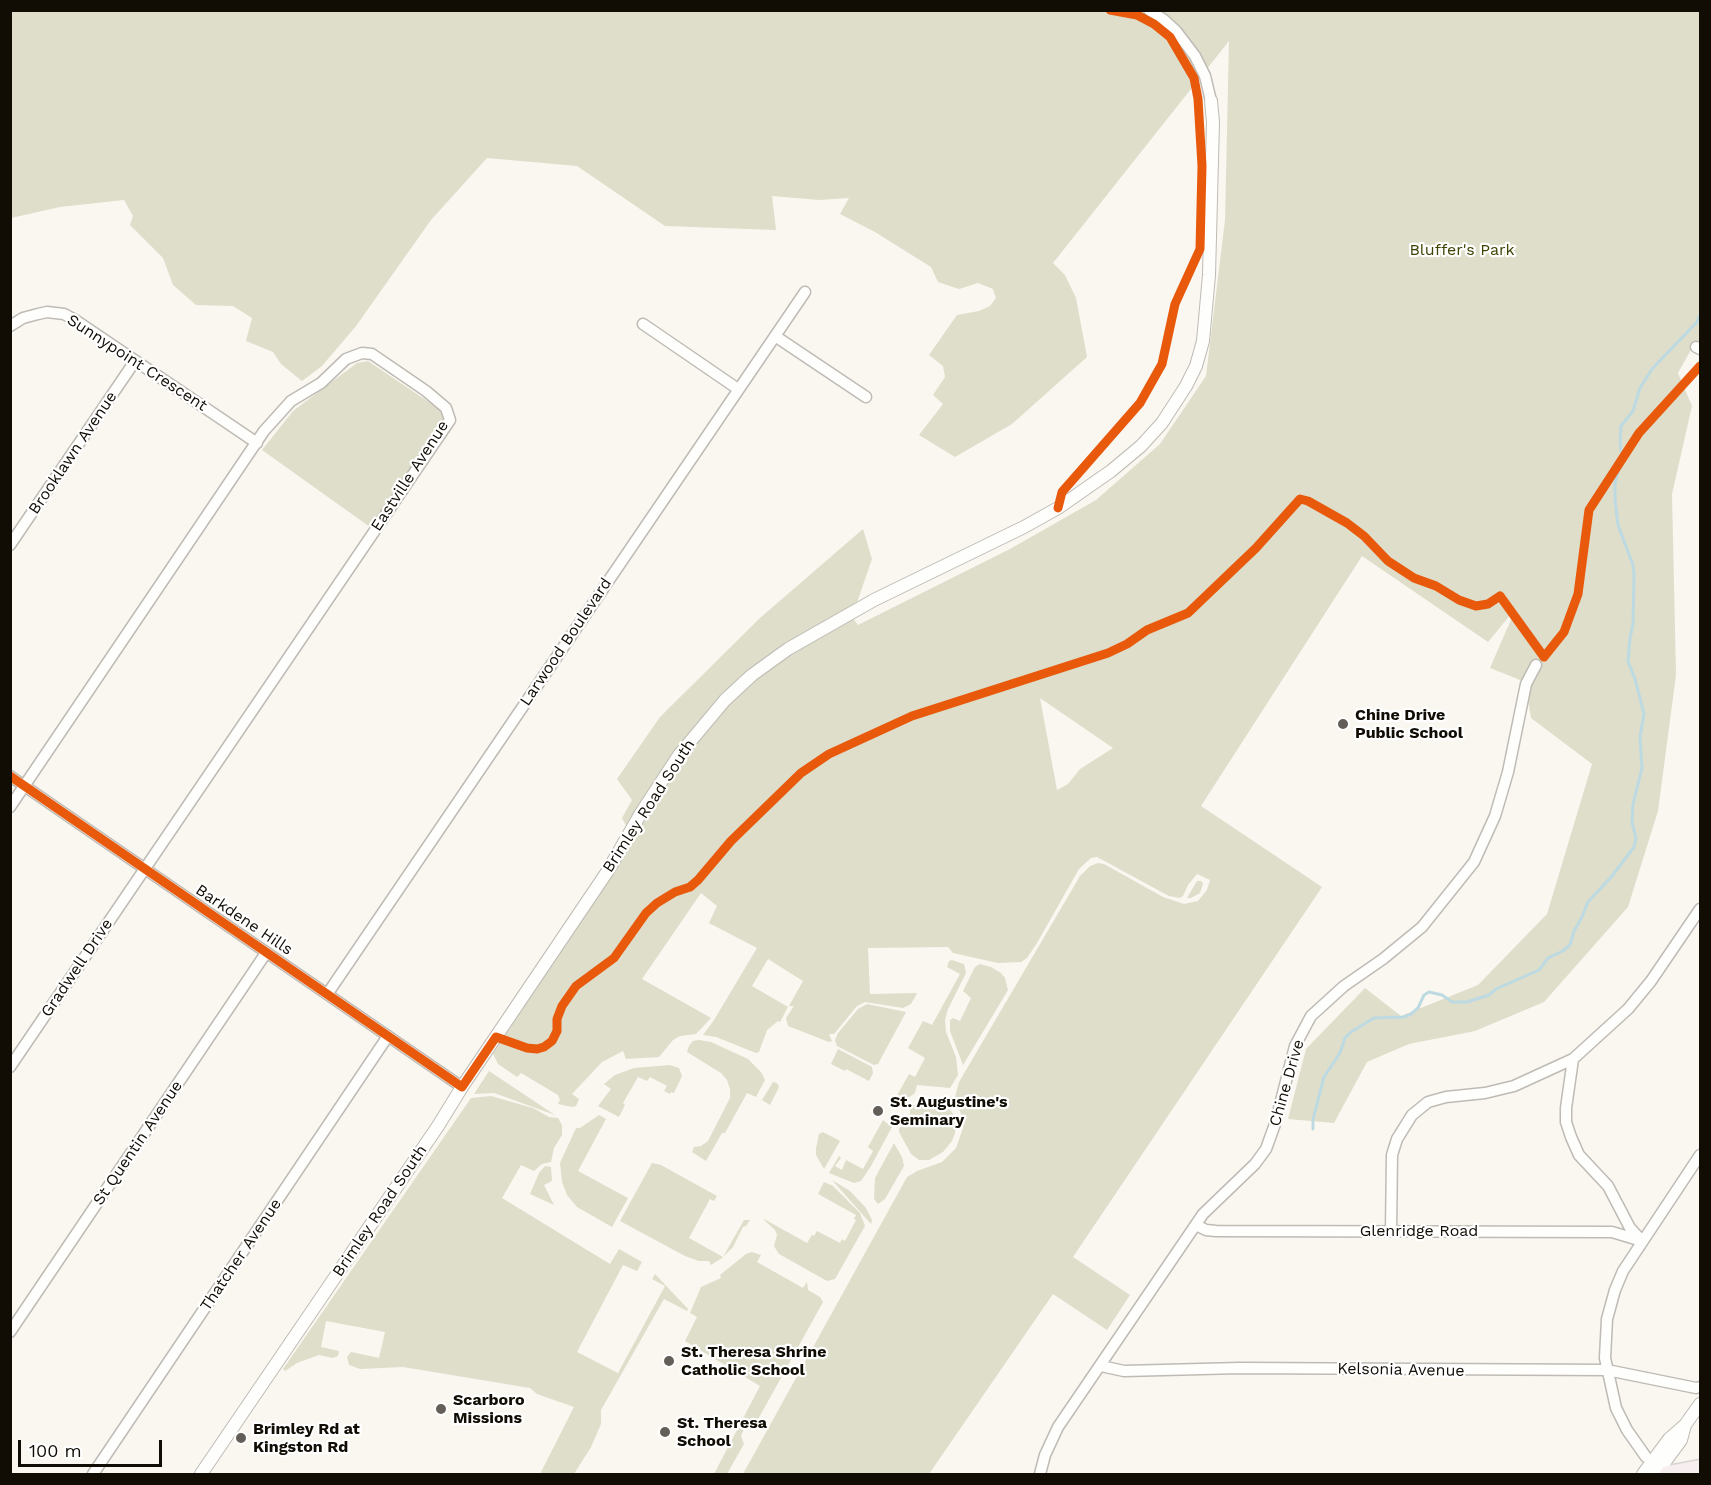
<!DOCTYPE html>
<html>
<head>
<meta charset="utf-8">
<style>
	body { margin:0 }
	#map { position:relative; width:1711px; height:1485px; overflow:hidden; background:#faf7f1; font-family:"Work Sans",sans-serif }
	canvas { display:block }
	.frame { position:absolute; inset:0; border:12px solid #110c04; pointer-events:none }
	.scale { position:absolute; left:18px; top:1440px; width:144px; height:27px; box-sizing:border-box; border:3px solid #110c04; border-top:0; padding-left:8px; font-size:18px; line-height:21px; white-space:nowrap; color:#110c04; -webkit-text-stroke:4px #fff; paint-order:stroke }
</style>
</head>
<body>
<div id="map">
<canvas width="1711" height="1485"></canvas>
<div class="frame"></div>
<div class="scale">100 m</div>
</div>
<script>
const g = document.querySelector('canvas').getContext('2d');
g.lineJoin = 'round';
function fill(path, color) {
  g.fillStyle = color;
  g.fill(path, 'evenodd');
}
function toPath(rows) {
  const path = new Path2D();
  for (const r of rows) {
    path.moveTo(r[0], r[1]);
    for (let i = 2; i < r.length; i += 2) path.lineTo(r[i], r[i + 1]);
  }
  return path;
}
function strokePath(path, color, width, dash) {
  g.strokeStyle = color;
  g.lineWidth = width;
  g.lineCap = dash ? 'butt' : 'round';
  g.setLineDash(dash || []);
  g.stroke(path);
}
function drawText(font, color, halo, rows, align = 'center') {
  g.font = font + ' "Work Sans",sans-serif';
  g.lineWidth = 4.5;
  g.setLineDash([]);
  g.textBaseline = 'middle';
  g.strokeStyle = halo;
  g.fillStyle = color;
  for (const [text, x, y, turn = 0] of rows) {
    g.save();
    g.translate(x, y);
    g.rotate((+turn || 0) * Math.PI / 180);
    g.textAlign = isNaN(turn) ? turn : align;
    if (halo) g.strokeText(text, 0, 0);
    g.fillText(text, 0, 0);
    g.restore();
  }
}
const green = toPath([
	[10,11,1700,11,1700,342,1696,341,1678,373,1692,406,1672,494,1676,675,1658,811,1628,907,1544,1002,1475,1031,1409,1044,1367,1062,1334,1123,1288,1119,1306,1049,1365,988,1401,1016,1478,985,1547,914,1592,764,1531,718,1525,682,1490,668,1516,608,1488,642,1362,556,1201,806,1322,887,1073,1257,1130,1295,1107,1330,1053,1294,929,1474,743,1474,907,1177,917,1171,942,1162,956,1148,963,1128,963,1120,955,1097,959,1082,1080,876,1090,866,1098,863,1104,864,1163,897,1184,904,1198,901,1207,890,1210,880,1197,874,1188,885,1183,896,1180,898,1169,896,1097,857,1091,858,1079,869,1037,943,1027,958,1021,962,998,963,953,953,948,947,868,948,870,994,917,993,915,997,911,1004,903,1008,865,1002,857,1006,834,1034,829,1034,832,1041,829,1042,788,1026,786,1018,794,1006,789,1006,803,981,768,959,752,986,788,1007,780,1022,778,1021,767,1030,759,1052,756,1053,716,1037,703,1035,714,1020,757,948,709,923,717,906,701,893,642,979,711,1018,696,1034,680,1036,673,1040,659,1057,626,1059,623,1051,602,1062,572,1094,579,1099,576,1106,572,1107,558,1104,560,1100,558,1095,521,1073,517,1077,498,1064,493,1054,634,840,622,818,632,800,617,779,660,717,760,618,863,529,872,559,852,617,858,625,1010,549,1096,500,1160,444,1206,376,1225,220,1229,41,1053,263,1065,275,1076,298,1087,357,1012,424,955,457,919,435,943,404,933,395,945,377,943,366,929,355,957,315,979,311,990,306,996,298,993,289,978,283,959,289,938,282,931,267,875,232,840,214,849,198,819,200,772,196,776,230,665,226,577,166,487,158,431,220,356,326,322,366,302,381,281,364,273,352,246,341,252,318,233,306,196,305,173,285,163,258,130,225,133,216,124,200,60,207,11,218],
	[1040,698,1113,748,1080,769,1068,784,1057,790],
	[368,361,442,411,444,417,442,424,370,527,262,450,293,411,357,363],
	[1197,881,1201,881,1203,884,1200,893,1191,898,1187,898],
	[952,960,964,964,966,973,948,1009,945,1020,946,1032,956,1057,958,1075,950,1088,917,1085,915,1093,899,1104,894,1101,909,1074,915,1077,925,1058,908,1048,923,1021,932,1025,960,974,947,967,949,961],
	[980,964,991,967,1001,973,1005,978,1008,990,963,1065,950,1031,950,1020,953,1018,960,1021,971,998,963,991,975,967],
	[867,1004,906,1012,878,1064,874,1065,837,1046,835,1040,838,1033,858,1009],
	[699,1040,711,1042,748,1059,761,1072,765,1080,756,1097,747,1093,725,1133,722,1133,706,1161,692,1152,694,1147,701,1146,708,1141,730,1098,730,1089,727,1080,721,1073,687,1052,689,1046,693,1041],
	[838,1049,872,1067,873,1073,869,1081,846,1069,845,1071,831,1064],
	[670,1065,679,1068,682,1076,674,1093,671,1092,670,1094,664,1091,667,1086,650,1077,647,1081,638,1077,623,1103,625,1105,619,1117,598,1106,611,1089,604,1084,615,1075,634,1068],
	[489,1071,555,1115,494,1093,474,1094],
	[773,1082,777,1083,779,1087,770,1105,762,1100],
	[491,1096,533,1108,549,1117,558,1118,562,1125,562,1135,554,1148,551,1162,542,1164,534,1171,521,1165,502,1198,610,1264,619,1249,642,1262,637,1271,623,1265,577,1352,618,1373,665,1286,652,1279,655,1274,688,1309,687,1311,664,1299,601,1410,601,1424,591,1447,574,1474,540,1474,574,1407,537,1394,530,1388,403,1367,360,1369,349,1365,347,1357,351,1352,379,1358,385,1332,326,1321,321,1347,339,1351,338,1356,333,1358,319,1355,297,1363,285,1371,283,1369,471,1098],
	[931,1103,948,1108,952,1112,956,1123,955,1133,952,1141,943,1152,929,1160,919,1160,911,1154,899,1132,899,1128,904,1125,910,1114,910,1108,913,1105],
	[599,1115,606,1119,578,1171,628,1198,612,1227,577,1207,567,1195,562,1182,560,1163,576,1128,580,1128],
	[883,1120,892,1127,871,1166,861,1181,854,1183,829,1173,839,1156,841,1158,835,1166,842,1170,846,1160,863,1169,873,1151,868,1147],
	[823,1132,840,1141,824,1169,816,1155,816,1148,819,1134],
	[894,1143,902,1157,904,1166,885,1199,878,1204,874,1199,875,1178],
	[652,1163,661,1165,717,1196,714,1201,710,1199,689,1238,723,1257,744,1220,750,1220,746,1226,743,1227,733,1247,722,1258,711,1265,709,1261,699,1261,685,1256,620,1221],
	[545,1166,551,1167,552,1181,544,1185,554,1205,530,1194,539,1173],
	[832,1180,850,1191,866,1208,872,1220,871,1224],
	[824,1182,833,1186,860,1213,865,1226,835,1279,827,1281,779,1254,774,1246,777,1235,775,1230,764,1220,764,1219,807,1243,812,1235,814,1236,817,1231,840,1243,842,1239,845,1241,856,1220,854,1219,856,1215,818,1194],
	[752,1252,761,1255,757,1262,803,1288,807,1282,808,1290,820,1297,823,1302,756,1423,747,1425,744,1429,741,1436,744,1444,727,1474,714,1474,760,1386,685,1341,697,1317,690,1313,701,1287,721,1278,720,1275,746,1254]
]);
const stream = toPath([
	[1313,1129,1313,1119,1324,1077,1340,1053,1345,1038,1351,1032,1374,1018,1404,1017,1411,1014,1418,1008,1424,995,1429,992,1442,995,1452,1002,1467,1002,1489,995,1496,989,1539,970,1548,958,1563,951,1570,945,1574,931,1582,917,1588,902,1612,876,1634,847,1636,838,1632,822,1633,804,1642,768,1640,737,1644,714,1635,679,1628,661,1630,638,1633,624,1634,575,1633,565,1618,525,1615,499,1615,483,1622,458,1620,443,1621,426,1633,411,1640,388,1652,369,1697,322,1700,315]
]);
const minor = toPath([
	[1149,10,1164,20,1176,31,1195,56,1205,76,1211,101],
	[643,324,738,389],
	[10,326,23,318,38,314,47,312,64,314,75,320,257,443],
	[775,336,866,397],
	[1696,347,1700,349],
	[10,545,135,361],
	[10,776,462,1087],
	[10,807,264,431,291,401,321,383,346,359,362,353,372,354,426,391,446,408,450,420,10,1067],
	[328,993,805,292],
	[1573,1059,1566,1108,1566,1122,1571,1137,1579,1155,1608,1186,1630,1228,1642,1241],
	[1196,1225,1206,1230,1216,1231,1612,1232,1642,1241],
	[1391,1231,1392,1155,1397,1139,1412,1115,1428,1102,1446,1097,1485,1093,1514,1086,1573,1059,1628,1009,1651,981,1700,909],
	[10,1332,266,953],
	[1101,1366,1124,1371,1240,1368,1607,1370,1696,1388,1700,1387],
	[1646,1457,1627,1430,1616,1408,1605,1358,1607,1319,1615,1290,1623,1271,1700,1155],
	[93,1474,388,1036],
	[1040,1474,1045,1455,1058,1427,1203,1214,1255,1164,1266,1149,1275,1124,1295,1046,1311,1016,1344,986,1383,959,1422,927,1474,862,1495,816,1508,772,1526,684,1536,665]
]);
const tertiary = toPath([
	[201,1474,438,1126,462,1087,607,872,641,813,679,755,725,700,752,675,788,649,874,600,1024,527,1058,508,1111,471,1141,446,1162,423,1186,386,1196,366,1203,341,1209,275,1213,122,1211,101],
	[1643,1474,1669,1439,1685,1425,1700,1404],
	[1656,1474,1681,1440,1685,1425]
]);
const primary = toPath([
	[1668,1474,1700,1468]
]);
const cycleway = toPath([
	[1058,508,1062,492,1140,403,1162,364,1175,304,1200,249,1202,166,1198,99,1194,78,1170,37,1154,24,1137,15,1110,10],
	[10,776,462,1087,496,1037,527,1048,537,1049,544,1047,552,1041,557,1031,557,1019,562,1006,576,986,614,958,646,913,657,903,675,892,690,887,698,880,731,841,801,773,829,754,912,716,1108,653,1127,644,1147,630,1188,613,1256,548,1300,499,1308,501,1347,523,1364,536,1388,561,1414,578,1436,586,1459,600,1476,606,1488,604,1500,596,1544,657,1564,632,1578,594,1589,510,1639,433,1700,366]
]);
const markers = [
	[1343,724,6,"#635e57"],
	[878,1111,6,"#635e57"],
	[669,1361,6,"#635e57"],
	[441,1409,6,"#635e57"],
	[665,1432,6,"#635e57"],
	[241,1438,6,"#635e57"]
];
const parkNames = [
	["Bluffer's Park",1462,250]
];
const streetNames = [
	["Sunnypoint Crescent",137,363,33],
	["Brooklawn Avenue",73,453,-56],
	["Eastville Avenue",410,476,-57],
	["Larwood Boulevard",566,642,-56],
	["Brimley Road South",649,806,-57],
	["Barkdene Hills",244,920,34],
	["Gradwell Drive",77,968,-56],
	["Chine Drive",1287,1083,-74],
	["St Quentin Avenue",138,1143,-56],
	["Brimley Road South",380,1211,-56],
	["Glenridge Road",1419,1231],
	["Thatcher Avenue",241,1255,-56],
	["Kelsonia Avenue",1401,1370,1]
];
const poiNames = [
	["Chine Drive",1355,715],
	["Public School",1355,733],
	["St. Augustine's",890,1102],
	["Seminary",890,1120],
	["St. Theresa Shrine",681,1352],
	["Catholic School",681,1370],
	["Scarboro",453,1400],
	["Missions",453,1418],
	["St. Theresa",677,1423],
	["School",677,1441],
	["Brimley Rd at",253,1429],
	["Kingston Rd",253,1447]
];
fill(green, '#dedeca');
strokePath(stream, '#bddae2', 3);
strokePath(minor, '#bfbbb4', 13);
strokePath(tertiary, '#bfbbb4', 14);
strokePath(primary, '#d7d5d2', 19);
strokePath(minor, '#fefefd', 10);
strokePath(tertiary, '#fefefd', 12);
strokePath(primary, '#f7eef0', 16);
strokePath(cycleway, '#e8590c', 9);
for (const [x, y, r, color] of markers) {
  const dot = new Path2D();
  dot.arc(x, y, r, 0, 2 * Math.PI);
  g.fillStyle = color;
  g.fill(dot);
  strokePath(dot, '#fff', 2);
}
drawText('16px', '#404203', '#fff', parkNames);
drawText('16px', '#110c04', '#fff', streetNames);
drawText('bold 16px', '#110c04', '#fff', poiNames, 'left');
</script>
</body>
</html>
